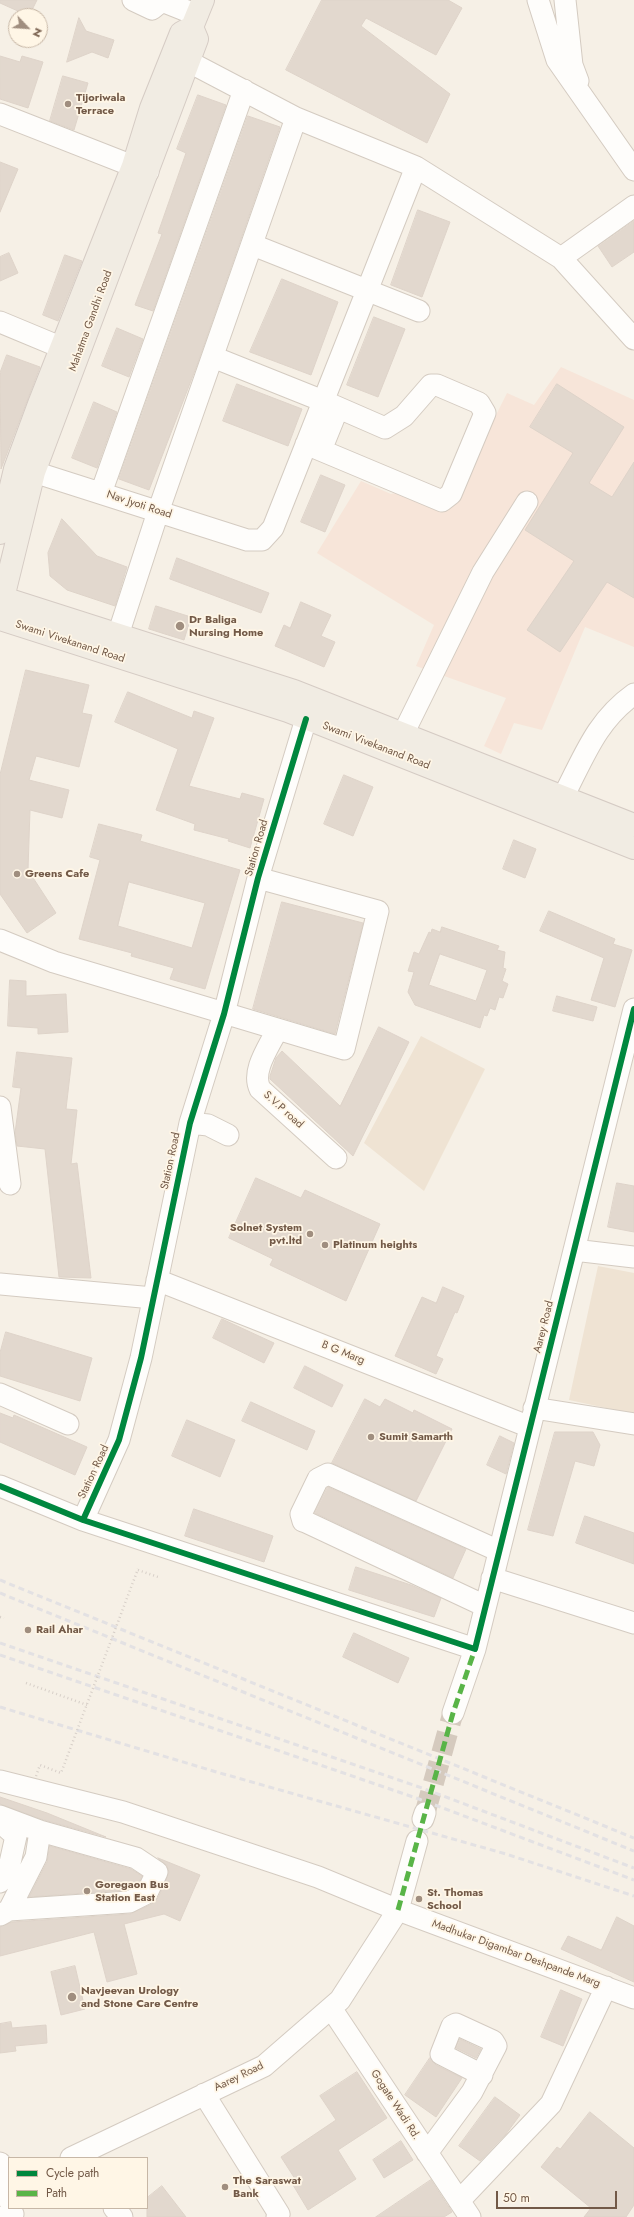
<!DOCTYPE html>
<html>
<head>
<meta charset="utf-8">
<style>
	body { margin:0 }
	#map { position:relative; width:634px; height:2217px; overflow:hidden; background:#f6f0e6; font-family:Jost,sans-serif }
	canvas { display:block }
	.legend { position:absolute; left:8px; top:2157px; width:140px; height:52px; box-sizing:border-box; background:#fff6e6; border:1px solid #c7b7a6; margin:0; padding:5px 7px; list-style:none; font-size:12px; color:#725947 }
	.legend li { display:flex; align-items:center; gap:8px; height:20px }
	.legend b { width:20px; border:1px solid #c7b7a6 }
	.north { position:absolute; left:8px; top:8px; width:40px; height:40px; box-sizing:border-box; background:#fff6e6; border:1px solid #c7b7a6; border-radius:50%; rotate:115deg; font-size:11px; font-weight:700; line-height:16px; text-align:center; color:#725947 }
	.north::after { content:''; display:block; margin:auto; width:14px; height:18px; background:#a08e7f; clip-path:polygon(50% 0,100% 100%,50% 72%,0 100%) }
	.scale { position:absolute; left:496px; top:2191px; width:121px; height:18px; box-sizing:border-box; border:2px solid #725947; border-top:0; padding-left:5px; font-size:12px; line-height:14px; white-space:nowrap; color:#725947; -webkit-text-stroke:3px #fff6e6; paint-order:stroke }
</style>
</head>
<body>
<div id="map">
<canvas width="634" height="2217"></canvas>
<ul class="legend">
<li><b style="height:5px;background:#00873e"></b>Cycle path</li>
<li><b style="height:5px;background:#59b447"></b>Path</li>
</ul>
<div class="north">N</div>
<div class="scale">50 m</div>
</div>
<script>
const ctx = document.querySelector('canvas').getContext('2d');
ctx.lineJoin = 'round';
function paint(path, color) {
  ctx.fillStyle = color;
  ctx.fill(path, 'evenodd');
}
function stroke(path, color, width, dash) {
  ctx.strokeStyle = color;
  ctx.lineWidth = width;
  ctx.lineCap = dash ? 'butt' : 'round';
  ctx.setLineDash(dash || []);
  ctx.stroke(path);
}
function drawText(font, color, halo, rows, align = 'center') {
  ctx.font = font + ' Jost,sans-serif';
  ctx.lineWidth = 3.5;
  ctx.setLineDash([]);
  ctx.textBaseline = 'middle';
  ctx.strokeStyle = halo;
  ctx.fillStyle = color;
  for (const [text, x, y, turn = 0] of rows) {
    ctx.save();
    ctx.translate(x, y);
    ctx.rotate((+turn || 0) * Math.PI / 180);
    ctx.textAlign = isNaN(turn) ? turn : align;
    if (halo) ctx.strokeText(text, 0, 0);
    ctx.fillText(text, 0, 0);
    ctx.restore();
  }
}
const residential = new Path2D(`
	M 421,1036 L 485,1069 L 424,1191 L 364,1143 Z
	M 598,1266 L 634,1273 L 634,1414 L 569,1400 Z`);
const commercial = new Path2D(`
	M 561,367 L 634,400 L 634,647 L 585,627 L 542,730 L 514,723 L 501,754 L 484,746 L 506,698 L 416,666 L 434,625 L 317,553 L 361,481 L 391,494 L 400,492 L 448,511 L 507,393 L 534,405 Z`);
const building = new Path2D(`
	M 0,0 L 37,0 L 29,16 L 0,3 Z
	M 322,0 L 448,0 L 462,8 L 436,55 L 366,18 L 361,26 L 450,94 L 427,143 L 286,70 Z
	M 79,18 L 86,31 L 114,40 L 108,58 L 92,52 L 67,62 Z
	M 0,56 L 20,62 L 22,56 L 43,62 L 28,108 L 0,99 Z
	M 63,76 L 88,83 L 74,130 L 50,121 Z
	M 198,95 L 226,105 L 153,311 L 135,305 L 162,234 L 158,233 L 186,153 L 177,149 Z
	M 248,116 L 280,127 L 197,365 L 149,490 L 119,479 Z
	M 0,162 L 18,169 L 0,212 Z
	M 418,210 L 450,222 L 422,297 L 391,285 Z
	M 634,221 L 634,252 L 612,267 L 598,246 Z
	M 9,253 L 18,273 L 0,281 L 0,257 Z
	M 65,255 L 82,261 L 58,321 L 43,315 Z
	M 282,279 L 338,302 L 311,375 L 250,352 Z
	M 374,317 L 405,329 L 378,397 L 347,385 Z
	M 117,328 L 143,339 L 129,377 L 102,366 Z
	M 7,355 L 40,367 L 1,469 L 0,373 Z
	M 237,384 L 302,409 L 288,446 L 223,421 Z
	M 557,384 L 624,427 L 589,483 L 612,497 L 634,462 L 634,598 L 607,582 L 560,652 L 527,630 L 574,561 L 525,530 L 573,453 L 530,427 Z
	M 94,402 L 117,412 L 97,468 L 72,458 Z
	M 321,475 L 345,485 L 325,532 L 301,522 Z
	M 62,519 L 97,556 L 127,567 L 115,606 L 67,590 L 50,576 L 48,553 Z
	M 177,558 L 269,593 L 261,613 L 170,579 Z
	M 301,602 L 331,615 L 321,636 L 335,642 L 324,667 L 275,646 L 284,625 L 290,628 Z
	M 156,606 L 191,617 L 184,640 L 149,629 Z
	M 26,670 L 89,685 L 82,713 L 92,715 L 79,767 L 36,756 L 29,780 L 69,790 L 62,818 L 30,810 L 28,870 L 56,913 L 27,933 L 0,894 L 0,775 Z
	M 128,692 L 192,718 L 194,711 L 214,718 L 189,786 L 240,799 L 242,793 L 264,799 L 250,848 L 228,841 L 229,839 L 194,830 L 195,824 L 156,810 L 178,749 L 115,722 Z
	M 344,775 L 373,787 L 353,836 L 324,824 Z
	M 99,824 L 142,835 L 140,841 L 240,870 L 205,989 L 170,979 L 174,968 L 131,956 L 132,953 L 79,939 L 100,860 L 90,857 ZM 129,882 L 205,903 L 192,948 L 118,926 Z
	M 514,840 L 536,849 L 525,878 L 503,869 Z
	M 282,902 L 363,923 L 335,1034 L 253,1009 Z
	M 549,911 L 615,939 L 613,944 L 632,950 L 615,1007 L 591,1000 L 604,958 L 540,931 Z
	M 442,927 L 499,946 L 497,950 L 505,952 L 503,968 L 506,969 L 502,981 L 508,984 L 503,998 L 499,997 L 495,1010 L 490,1008 L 487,1016 L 484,1015 L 480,1028 L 415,1005 L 408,992 L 414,972 L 408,971 L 414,952 L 419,954 L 429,932 L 431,933 L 432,929 L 440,932 ZM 440,954 L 487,970 L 476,1001 L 429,985 Z
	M 10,980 L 26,981 L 26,996 L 66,994 L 68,1032 L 38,1034 L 38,1028 L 8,1026 Z
	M 557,996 L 597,1007 L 593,1021 L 553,1011 Z
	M 379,1027 L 409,1042 L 353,1156 L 270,1079 L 270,1076 L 276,1058 L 282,1051 L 340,1106 Z
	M 17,1052 L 72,1058 L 66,1109 L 77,1110 L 71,1164 L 77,1163 L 91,1278 L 59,1277 L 45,1149 L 17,1146 L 15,1133 L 21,1088 L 13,1087 Z
	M 256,1178 L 301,1198 L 305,1190 L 380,1224 L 346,1301 L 270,1265 L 273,1259 L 229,1238 Z
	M 617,1183 L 634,1186 L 634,1232 L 608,1227 Z
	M 443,1287 L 464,1296 L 457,1313 L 455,1312 L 436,1356 L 443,1359 L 436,1374 L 395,1356 L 422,1297 L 436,1303 Z
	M 222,1319 L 274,1343 L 264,1363 L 213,1338 Z
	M 6,1332 L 92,1358 L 80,1401 L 0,1376 L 0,1353 Z
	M 305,1366 L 343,1385 L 332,1407 L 294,1388 Z
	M 365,1399 L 380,1407 L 385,1399 L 413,1413 L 414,1410 L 452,1429 L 416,1501 L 332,1463 Z
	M 251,1402 L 315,1431 L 307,1450 L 242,1421 Z
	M 0,1413 L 13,1418 L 14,1415 L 87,1447 L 75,1475 L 0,1442 Z
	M 187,1420 L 235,1440 L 220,1477 L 172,1456 Z
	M 555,1432 L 593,1432 L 600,1445 L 594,1466 L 575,1461 L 553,1536 L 528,1530 Z
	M 500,1436 L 514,1443 L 506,1474 L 487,1465 Z
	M 328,1487 L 466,1549 L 453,1578 L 315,1513 Z
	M 194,1509 L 273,1536 L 264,1562 L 185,1536 Z
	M 585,1516 L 634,1533 L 634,1564 L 576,1543 Z
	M 356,1567 L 411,1585 L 441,1598 L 434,1617 L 349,1590 Z
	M 354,1633 L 409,1658 L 398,1683 L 343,1657 Z
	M 0,1797 L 47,1813 L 106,1837 L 44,1820 L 0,1804 Z
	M 50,1846 L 131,1869 L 142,1876 L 138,1884 L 126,1890 L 29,1897 L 47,1862 Z
	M 158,1858 L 200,1875 L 180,1921 L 164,1914 L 124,1924 L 137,1974 L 107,1982 L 94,1932 L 0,1956 L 0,1927 L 12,1922 L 130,1914 L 152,1904 L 158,1898 L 169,1872 L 167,1866 Z
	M 617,1917 L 634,1926 L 634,1982 L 561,1949 L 568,1936 L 601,1950 Z
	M 75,1966 L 85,2009 L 61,2015 L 51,1972 Z
	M 561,1990 L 582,1999 L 563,2046 L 541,2037 Z
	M 11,2022 L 12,2028 L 46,2025 L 47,2043 L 15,2046 L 16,2051 L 0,2053 L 0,2024 Z
	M 460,2039 L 481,2049 L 476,2058 L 456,2048 Z
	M 430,2058 L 436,2065 L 462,2078 L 436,2117 L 405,2095 Z
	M 357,2072 L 387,2118 L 338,2150 L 356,2179 L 308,2210 L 293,2185 L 297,2182 L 281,2157 L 336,2120 L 320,2096 Z
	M 495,2097 L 520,2115 L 506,2134 L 480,2161 L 459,2146 Z
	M 590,2112 L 634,2148 L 634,2205 L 626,2217 L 584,2217 L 591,2208 L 541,2167 L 557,2147 L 560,2149 Z
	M 401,2141 L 413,2160 L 384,2178 L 373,2160 Z
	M 431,2180 L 452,2212 L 444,2217 L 376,2217 Z
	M 162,2186 L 186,2217 L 147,2217 L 147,2198 Z`);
const minorTunnel = new Path2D(`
	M 425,1813 L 453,1713`);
const path = new Path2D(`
	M 138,1570 L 158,1577
	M 0,1617 L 4,1618
	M 26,1683 L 87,1705`);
const minor = new Path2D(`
	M 133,0 L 152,9 L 162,1 L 197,15
	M 538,0 L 557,60 L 634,170
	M 565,0 L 572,65 L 578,81
	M 174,54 L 296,118 L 416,167 L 561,258 L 634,339
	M 0,114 L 148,172
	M 253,245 L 419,311
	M 561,258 L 634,206
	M 0,322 L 77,354
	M 213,357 L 323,401 L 385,428 L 404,416 L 431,385 L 437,385 L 479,403 L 485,413 L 451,494 L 442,501 L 306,444
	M 321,450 L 338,408
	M 16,469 L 34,472 L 247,540 L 262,540 L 273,528 L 416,167
	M 101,493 L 244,90
	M 118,635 L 158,512 L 296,118
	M 403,734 L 483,572 L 527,502
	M 563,797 C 584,757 596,721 634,694
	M 0,940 L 54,962 L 344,1049 L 378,911 L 258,878
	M 277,1030 C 269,1047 251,1071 260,1089 L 336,1158
	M 0,1107 L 10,1184
	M 190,1123 L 208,1125 L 228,1135
	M 574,1250 L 634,1257
	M 157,1280 L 530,1427
	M 0,1284 L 153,1298
	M 0,1394 L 68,1424
	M 534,1408 L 634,1424
	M 0,1486 L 83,1520 L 475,1649
	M 83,1520 L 119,1440 L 141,1358 L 190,1123 L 224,1014 L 258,878 L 306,719
	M 492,1578 L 634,1623
	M 485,1606 L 306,1522 L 303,1521 L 301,1514 L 318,1479 L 328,1474 L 499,1551
	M 453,1713 L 475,1649 L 634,1009
	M 0,1781 L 123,1812 L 318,1877 L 398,1910 L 634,1998
	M 0,1816 L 40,1831 L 36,1857 L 9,1910 L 0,1915
	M 423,1819 L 425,1813
	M 0,1822 L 16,1836 L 8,1872 L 0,1882
	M 9,1910 L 129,1902 L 147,1893 L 157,1872 L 136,1858 L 40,1831
	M 331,2008 L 470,2217
	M 204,2094 L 279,2214 L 277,2217
	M 427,2153 L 472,2092 L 496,2046 L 493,2041 L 456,2024 L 452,2026 L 441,2054 L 482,2075
	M 71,2158 L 264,2066 L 340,2000 L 398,1910 L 417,1841
	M 0,2163 L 9,2200
	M 459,2201 L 551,2104 L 606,1987
	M 114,2208 L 122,2217
	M 2,2217 L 13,2214`);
const major = new Path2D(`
	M 0,533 L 15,469 L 39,404 L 133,166 L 151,108 L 181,33 L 192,27 L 203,0
	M 0,597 L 294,691 L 634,825
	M 3,612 L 3,598 L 34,472 L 197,39 L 192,27
	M 0,619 L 288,711 L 634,848`);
const rail = new Path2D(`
	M 0,1580 L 634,1838
	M 0,1593 L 634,1851
	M 0,1643 L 422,1788 L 634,1868
	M 0,1655 L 419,1799 L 634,1880
	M 0,1707 L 213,1771 L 506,1854 L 634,1896`);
const pathBridge = new Path2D(`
	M 36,1776 L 40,1765 L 61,1773 L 138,1569`);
const quiet = new Path2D(`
	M 398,1910 L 453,1713 L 475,1649`);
const cycleway = new Path2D(`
	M 0,1486 L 83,1520 L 475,1649 L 634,1009
	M 83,1520 L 119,1440 L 141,1358 L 190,1123 L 224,1014 L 258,878 L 306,719`);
const markers = [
	[68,104,4,"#a08e7f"],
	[180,626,5,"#a08e7f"],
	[17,874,4,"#a08e7f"],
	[310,1234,4,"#a08e7f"],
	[325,1245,4,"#a08e7f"],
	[371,1437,4,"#a08e7f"],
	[28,1630,4,"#a08e7f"],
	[87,1891,4,"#a08e7f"],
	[419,1899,4,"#a08e7f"],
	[72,1997,5,"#a08e7f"],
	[225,2187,4,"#a08e7f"]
];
const poiNames = [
	["Tijoriwala",76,98],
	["Terrace",76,111],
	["Dr Baliga",189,620],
	["Nursing Home",189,633],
	["Greens Cafe",25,874],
	["Solnet System",302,1228,"right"],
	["pvt.ltd",302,1241,"right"],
	["Platinum heights",333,1245],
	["Sumit Samarth",379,1437],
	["Rail Ahar",36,1630],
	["Goregaon Bus",95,1885],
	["Station East",95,1898],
	["St. Thomas",427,1893],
	["School",427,1906],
	["Navjeevan Urology",81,1991],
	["and Stone Care Centre",81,2004],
	["The Saraswat",233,2181],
	["Bank",233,2194]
];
const streetNames = [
	["Mahatma Gandhi Road",91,321,-70],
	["Nav Jyoti Road",139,505,18],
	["Swami Vivekanand Road",70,642,18],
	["Swami Vivekanand Road",376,746,21],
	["Station Road",257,848,-74],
	["S.V.P road",283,1110,42],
	["Station Road",171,1161,-78],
	["Aarey Road",544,1327,-76],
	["B G Marg",343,1353,22],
	["Station Road",94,1472,-65],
	["Madhukar Digambar Deshpande Marg",516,1954,20],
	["Aarey Road",239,2077,-26],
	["Gogate Wadi Rd.",395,2105,57]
];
paint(residential, '#efe3d3');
paint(commercial, '#f7e5d9');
paint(building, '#e2d8ce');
stroke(building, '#ded3c9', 1);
stroke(minorTunnel, '#d5cabe', 21, [21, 10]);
stroke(minor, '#d4cbc1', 23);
stroke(major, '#d5cbc4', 24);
stroke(path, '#d7cfc8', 2.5, [1, 3]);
stroke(minor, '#fefdfb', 21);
stroke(major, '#f1ece3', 22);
stroke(rail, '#e3e1e3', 3, [6, 4]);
stroke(pathBridge, '#d7cfc8', 2.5, [1, 3]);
stroke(quiet, '#59b447', 5, [10, 5]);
stroke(cycleway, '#00873e', 6);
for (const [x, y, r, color] of markers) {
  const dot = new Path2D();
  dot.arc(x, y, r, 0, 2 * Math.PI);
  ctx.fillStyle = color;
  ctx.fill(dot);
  stroke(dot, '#fff6e6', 1.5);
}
drawText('bold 11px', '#725947', '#fff6e6', poiNames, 'left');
drawText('11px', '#725947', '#fff6e6', streetNames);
</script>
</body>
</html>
